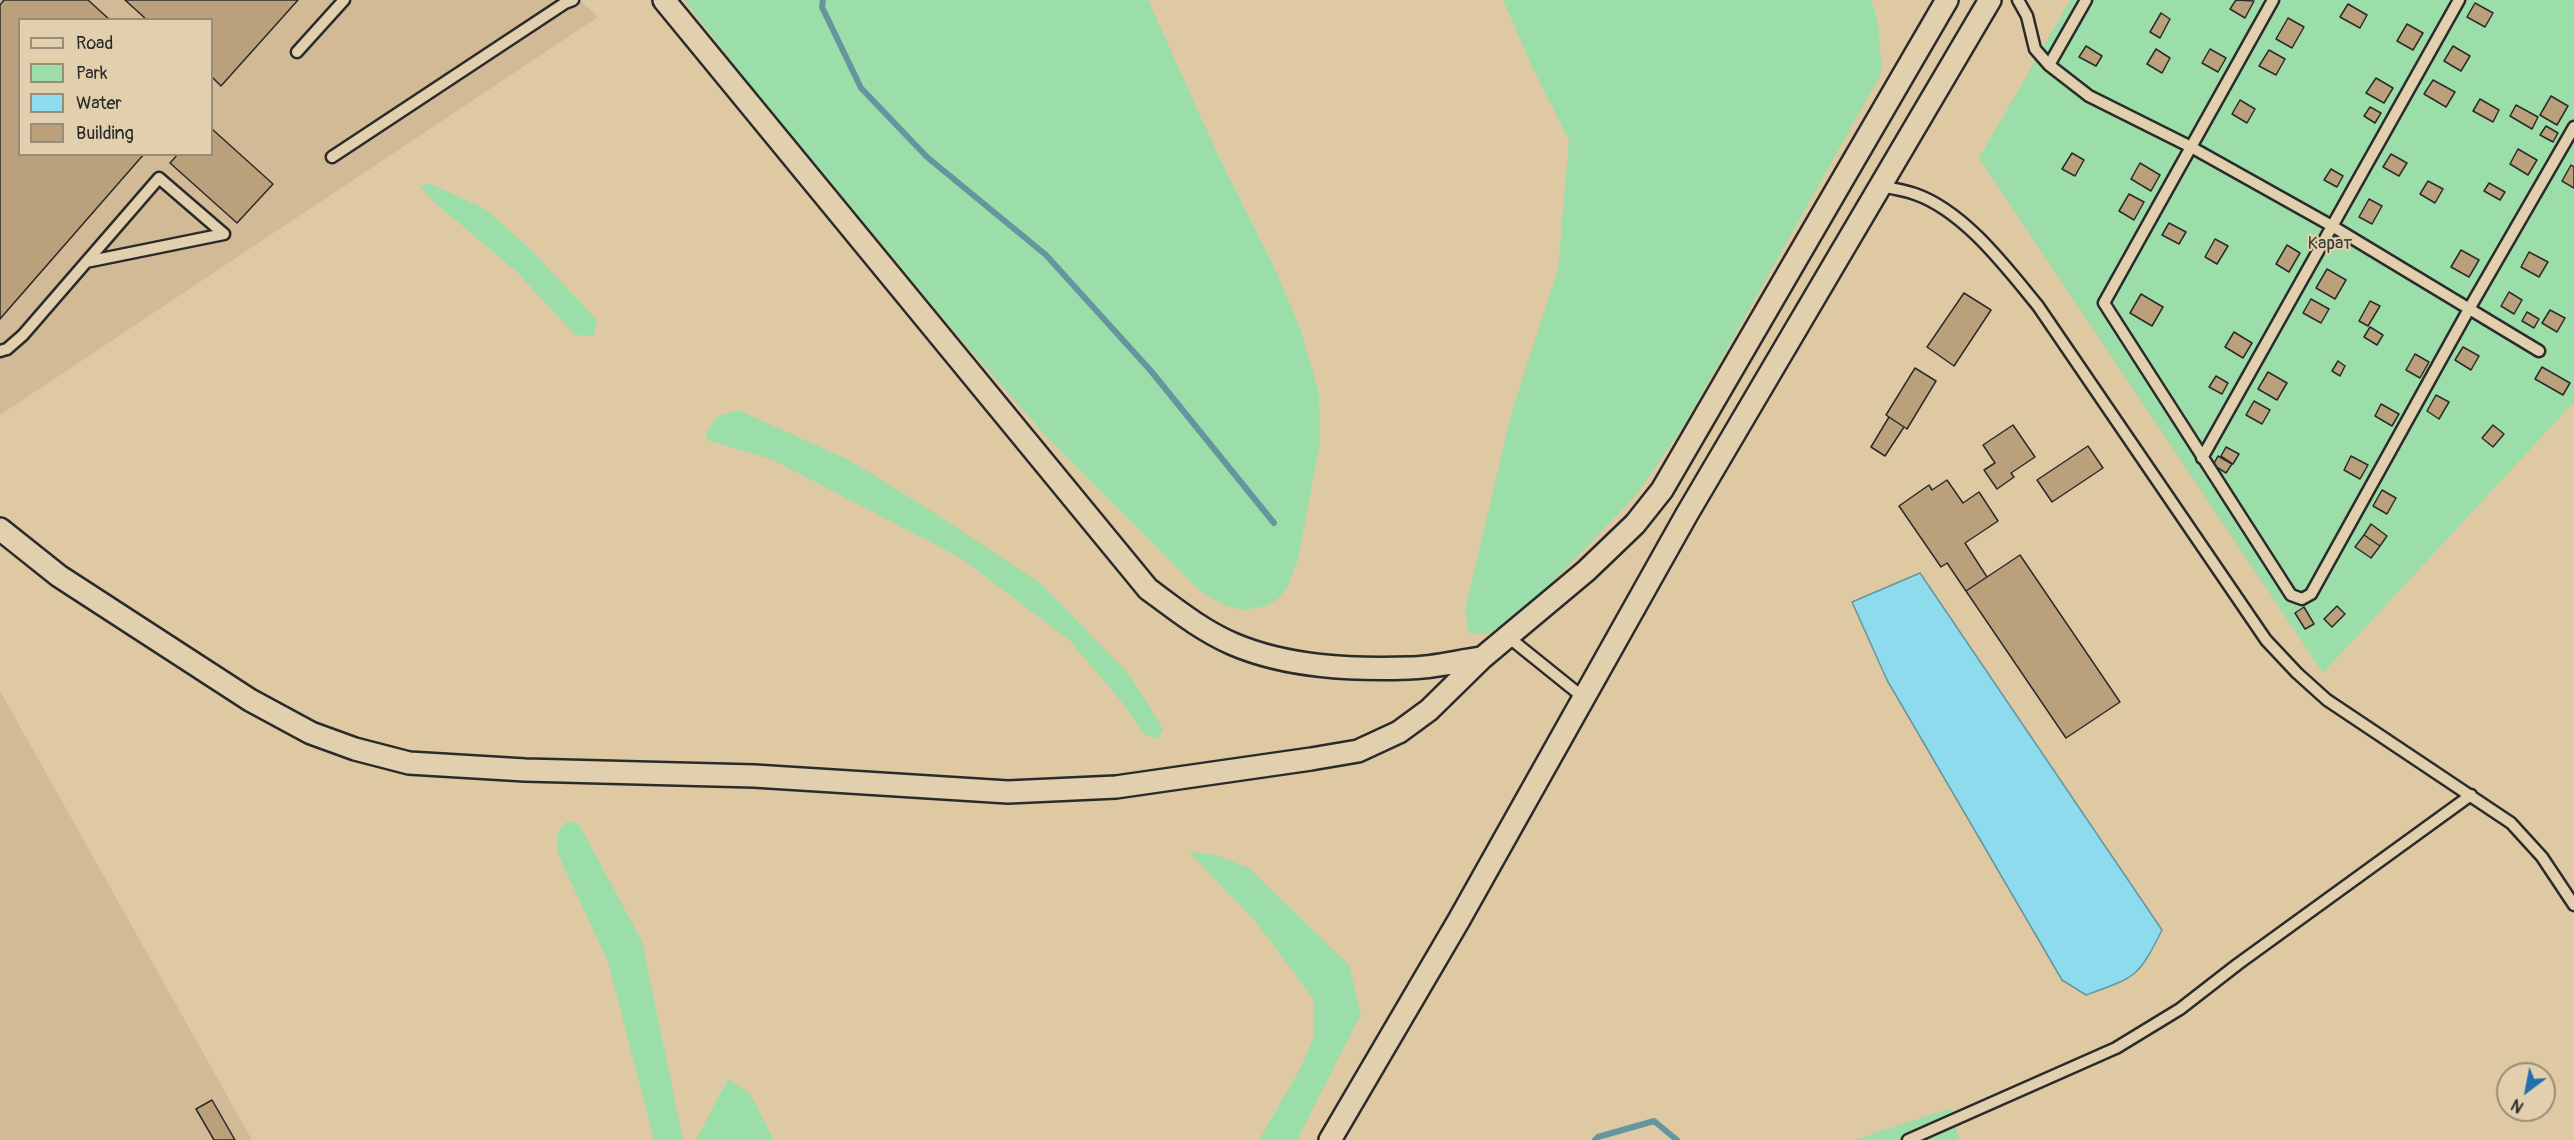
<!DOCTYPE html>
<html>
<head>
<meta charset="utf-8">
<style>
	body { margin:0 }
	#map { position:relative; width:2574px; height:1140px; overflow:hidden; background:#dfc9a3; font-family:Pangolin,sans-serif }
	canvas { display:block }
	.legend { position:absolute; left:18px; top:18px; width:195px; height:138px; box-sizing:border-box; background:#e1cfad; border:2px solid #988d79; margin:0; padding:8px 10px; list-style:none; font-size:18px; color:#2b2b2b }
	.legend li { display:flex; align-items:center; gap:12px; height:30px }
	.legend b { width:30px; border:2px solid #988d79 }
	.north { position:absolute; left:2496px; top:1062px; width:60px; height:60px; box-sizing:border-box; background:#e1cfad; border:2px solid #988d79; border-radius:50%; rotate:212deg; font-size:16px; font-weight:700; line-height:24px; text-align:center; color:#2b2b2b }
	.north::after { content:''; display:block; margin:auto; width:21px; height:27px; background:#1f6fb2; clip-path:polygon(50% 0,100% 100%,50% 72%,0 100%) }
</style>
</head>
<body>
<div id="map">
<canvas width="2574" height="1140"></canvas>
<ul class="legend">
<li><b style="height:8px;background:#e1cfad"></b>Road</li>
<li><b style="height:16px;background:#9bdea9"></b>Park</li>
<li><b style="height:16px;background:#8edbed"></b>Water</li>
<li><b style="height:16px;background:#baa07b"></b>Building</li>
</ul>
<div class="north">N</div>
</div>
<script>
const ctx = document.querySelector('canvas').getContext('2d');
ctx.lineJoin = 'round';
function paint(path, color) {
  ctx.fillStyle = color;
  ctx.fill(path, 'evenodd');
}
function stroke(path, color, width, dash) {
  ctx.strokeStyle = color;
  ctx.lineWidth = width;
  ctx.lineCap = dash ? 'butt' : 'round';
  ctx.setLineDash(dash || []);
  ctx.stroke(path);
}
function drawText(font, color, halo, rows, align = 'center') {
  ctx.font = font + ' Pangolin,sans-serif';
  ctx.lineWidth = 4.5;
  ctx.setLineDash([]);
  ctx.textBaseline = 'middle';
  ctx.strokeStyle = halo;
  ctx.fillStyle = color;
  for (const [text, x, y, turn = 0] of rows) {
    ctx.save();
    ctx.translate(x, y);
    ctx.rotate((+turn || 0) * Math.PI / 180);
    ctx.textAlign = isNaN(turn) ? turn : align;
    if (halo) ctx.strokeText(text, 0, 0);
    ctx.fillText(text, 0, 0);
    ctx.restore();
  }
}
const built = new Path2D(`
	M 0,0 L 580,0 L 598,17 L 0,415 ZM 20,20 L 212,20 L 212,154 L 20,154 Z
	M 0,691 L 252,1140 L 0,1140 Z`);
const green = new Path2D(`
	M 684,0 L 1148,0 L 1218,155 L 1276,271 L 1301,331 L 1319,393 L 1320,442 L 1298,560 L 1287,587 L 1277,600 L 1266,606 L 1243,610 L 1226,606 L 1200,591 L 1046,436 L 947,323 L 758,95 Z
	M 1503,0 L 1871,0 L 1878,21 L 1882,72 L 1685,424 L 1637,494 L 1522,614 L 1487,634 L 1469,633 L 1465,610 L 1512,411 L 1558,269 L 1569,140 L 1532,67 Z
	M 2070,0 L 2574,0 L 2574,402 L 2323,673 L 1979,158 Z
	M 429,183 L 487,210 L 532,251 L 597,320 L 594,336 L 575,335 L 516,271 L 434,202 L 421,187 Z
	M 738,410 L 849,460 L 922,505 L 1041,584 L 1129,674 L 1163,729 L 1157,739 L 1144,734 L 1121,701 L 1069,640 L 961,558 L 773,460 L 707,440 L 706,432 L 718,416 Z
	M 566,822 L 578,823 L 642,941 L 683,1140 L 654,1140 L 608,962 L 557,852 L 558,832 Z
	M 1189,852 L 1216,855 L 1249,868 L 1349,965 L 1361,1014 L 1297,1140 L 1259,1140 L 1300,1069 L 1313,1039 L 1314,1000 L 1256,922 Z
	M 728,1079 L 750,1094 L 774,1140 L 696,1140 Z
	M 1951,1108 L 1959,1140 L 1854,1140 Z`);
const water = new Path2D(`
	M 1920,573 L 2162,930 C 2138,978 2136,977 2086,995 L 2062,980 L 1887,680 L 1852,602 Z`);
const stream = new Path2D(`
	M 823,0 L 822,7 L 861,88 L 927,157 L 1046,255 L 1151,371 L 1274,523
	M 1595,1140 L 1598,1137 L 1654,1121 L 1677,1140`);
const building = new Path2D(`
	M 4,0 L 88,0 L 110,20 L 20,20 L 20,154 L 144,154 L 0,319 L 0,5 Z
	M 125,0 L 298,0 L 221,86 L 212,77 L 212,20 L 147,20 Z
	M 2236,0 L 2254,1 L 2245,18 L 2230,9 Z
	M 2475,3 L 2493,13 L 2485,27 L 2467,17 Z
	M 2348,4 L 2367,15 L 2360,28 L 2340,17 Z
	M 2161,13 L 2170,19 L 2160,38 L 2150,32 Z
	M 2288,18 L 2304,27 L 2292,48 L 2276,39 Z
	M 2407,24 L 2423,33 L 2413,50 L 2397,41 Z
	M 2086,46 L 2102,56 L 2096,66 L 2079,57 Z
	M 2453,46 L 2470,56 L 2461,71 L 2444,61 Z
	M 2156,49 L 2170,58 L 2162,73 L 2147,64 Z
	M 2210,49 L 2226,58 L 2218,72 L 2202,63 Z
	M 2269,50 L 2285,59 L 2276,75 L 2259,66 Z
	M 2376,78 L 2393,88 L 2384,103 L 2366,93 Z
	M 2433,80 L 2455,92 L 2446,107 L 2424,94 Z
	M 2551,96 L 2568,106 L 2557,125 L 2540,115 Z
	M 2480,99 L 2499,110 L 2493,122 L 2473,111 Z
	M 2240,100 L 2255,109 L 2247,123 L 2232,114 Z
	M 2516,105 L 2538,117 L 2532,129 L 2510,116 Z
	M 2370,107 L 2381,113 L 2375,123 L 2364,116 Z
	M 2546,126 L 2558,133 L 2553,142 L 2540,135 Z
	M 212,129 L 273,184 L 237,223 L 170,163 L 178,154 L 212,154 Z
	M 2518,149 L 2537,160 L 2528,175 L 2510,164 Z
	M 2072,153 L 2084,160 L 2075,176 L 2062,169 Z
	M 2391,154 L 2407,163 L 2399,176 L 2383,167 Z
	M 2140,163 L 2160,175 L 2151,191 L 2131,179 Z
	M 2571,165 L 2574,167 L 2574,188 L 2562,181 Z
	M 2331,169 L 2343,176 L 2337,187 L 2324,180 Z
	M 2428,181 L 2443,189 L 2435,203 L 2420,194 Z
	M 2489,183 L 2505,192 L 2500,200 L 2484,191 Z
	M 2129,194 L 2144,202 L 2134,220 L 2119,211 Z
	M 2369,199 L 2382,206 L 2372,224 L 2359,217 Z
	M 2169,223 L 2186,232 L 2179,244 L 2162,235 Z
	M 2215,239 L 2228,246 L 2217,264 L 2205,257 Z
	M 2287,245 L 2300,253 L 2289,272 L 2276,264 Z
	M 2461,250 L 2479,260 L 2469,277 L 2451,267 Z
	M 2529,252 L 2548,262 L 2539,277 L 2521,267 Z
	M 2327,269 L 2346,280 L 2335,299 L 2316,288 Z
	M 2509,292 L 2522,300 L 2514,314 L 2501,306 Z
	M 1964,293 L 1991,310 L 1954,366 L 1927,347 Z
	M 2141,294 L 2163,307 L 2152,326 L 2130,313 Z
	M 2311,299 L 2329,309 L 2321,323 L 2303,313 Z
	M 2370,301 L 2380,306 L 2368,326 L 2359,321 Z
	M 2550,310 L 2565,318 L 2557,332 L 2542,323 Z
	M 2527,312 L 2539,319 L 2534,328 L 2522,321 Z
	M 2370,327 L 2383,335 L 2377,345 L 2364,337 Z
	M 2234,332 L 2252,343 L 2243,358 L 2225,347 Z
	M 2463,347 L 2479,356 L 2471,370 L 2455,360 Z
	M 2415,354 L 2429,362 L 2420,378 L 2406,370 Z
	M 2338,361 L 2345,366 L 2340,376 L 2332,371 Z
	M 2542,367 L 2570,383 L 2563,395 L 2535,379 Z
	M 1915,368 L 1936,381 L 1907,429 L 1886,415 Z
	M 2268,372 L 2287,383 L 2277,400 L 2258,389 Z
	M 2216,376 L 2228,383 L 2222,394 L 2209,387 Z
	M 2436,395 L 2449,402 L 2439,419 L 2427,411 Z
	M 2254,401 L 2270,410 L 2262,424 L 2246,415 Z
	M 2381,404 L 2399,414 L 2392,426 L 2375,416 Z
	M 1889,417 L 1904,427 L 1885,456 L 1871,447 Z
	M 2013,425 L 2035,457 L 2011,473 L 2014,477 L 1997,489 L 1984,470 L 1995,463 L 1983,445 Z
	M 2493,425 L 2504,434 L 2493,447 L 2482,438 Z
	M 2088,446 L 2103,468 L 2052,502 L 2037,480 Z
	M 2226,447 L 2239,454 L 2233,464 L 2221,456 Z
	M 2218,456 L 2232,464 L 2226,473 L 2213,465 Z
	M 2351,456 L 2368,465 L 2360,479 L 2344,470 Z
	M 1947,480 L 1963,503 L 1979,492 L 1998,521 L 1965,543 L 1987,577 L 1966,591 L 1947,563 L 1941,567 L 1899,506 L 1929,485 L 1932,490 Z
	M 2382,490 L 2396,498 L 2387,514 L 2373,506 Z
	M 2371,524 L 2387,536 L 2380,546 L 2364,535 Z
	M 2364,535 L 2380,546 L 2371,558 L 2355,547 Z
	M 2020,555 L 2120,702 L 2066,738 L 1966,591 Z
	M 2337,606 L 2345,614 L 2332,627 L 2324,619 Z
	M 2304,607 L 2314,624 L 2305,629 L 2295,613 Z
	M 212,1100 L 235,1140 L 214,1140 L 196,1109 Z`);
const lane = new Path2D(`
	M 2018,0 L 2027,16 L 2035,49 L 2049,65 L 2089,96 L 2191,147 L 2332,226 L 2539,351
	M 2273,0 L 2104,303 L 2291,595 L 2302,599 L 2311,594 L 2469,309 L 2574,127
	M 297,52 L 344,0
	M 2049,65 L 2086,0
	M 332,157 L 565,3 L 573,0
	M 1879,186 C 1891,188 1904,190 1915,194 C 1964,211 2006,267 2038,306 L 2266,640 L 2297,673 L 2327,700 L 2511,823 L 2542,857 L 2574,905
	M 86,262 L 224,234
	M 0,351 L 7,349 L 23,335 L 159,178 L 224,234
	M 2202,458 L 2459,0
	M 1507,636 L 1584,698
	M 1908,1140 L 2116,1048 L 2180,1009 L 2238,964 L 2471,795`);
const street = new Path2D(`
	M 664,0 L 1148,589 C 1175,609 1201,630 1233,644 C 1287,667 1351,670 1409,668 C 1433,668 1458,661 1482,658
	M 0,529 L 59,576 L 250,700 L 311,733 L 355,749 L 409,763 L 525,770 L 754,776 L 1008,792 L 1116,787 L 1311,759 L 1358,751 L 1399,732 L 1429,710 L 1482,658 L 1586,571 L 1635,524 L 1662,490 L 1947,0
	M 1330,1140 L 1459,920 L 1687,514 L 1990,0`);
const parkNames = [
	["Карат",2330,244]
];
paint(built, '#d1ba95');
paint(green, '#9bdea9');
paint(water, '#8edbed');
stroke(water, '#66959f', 1.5);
stroke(stream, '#66959f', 6);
paint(building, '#baa07b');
stroke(building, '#2b2b2b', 1.5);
stroke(lane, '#2b2b2b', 15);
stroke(street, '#2b2b2b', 26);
stroke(lane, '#e1cfad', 10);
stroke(street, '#e1cfad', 21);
drawText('18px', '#363d38', '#e1cfad', parkNames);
</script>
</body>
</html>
